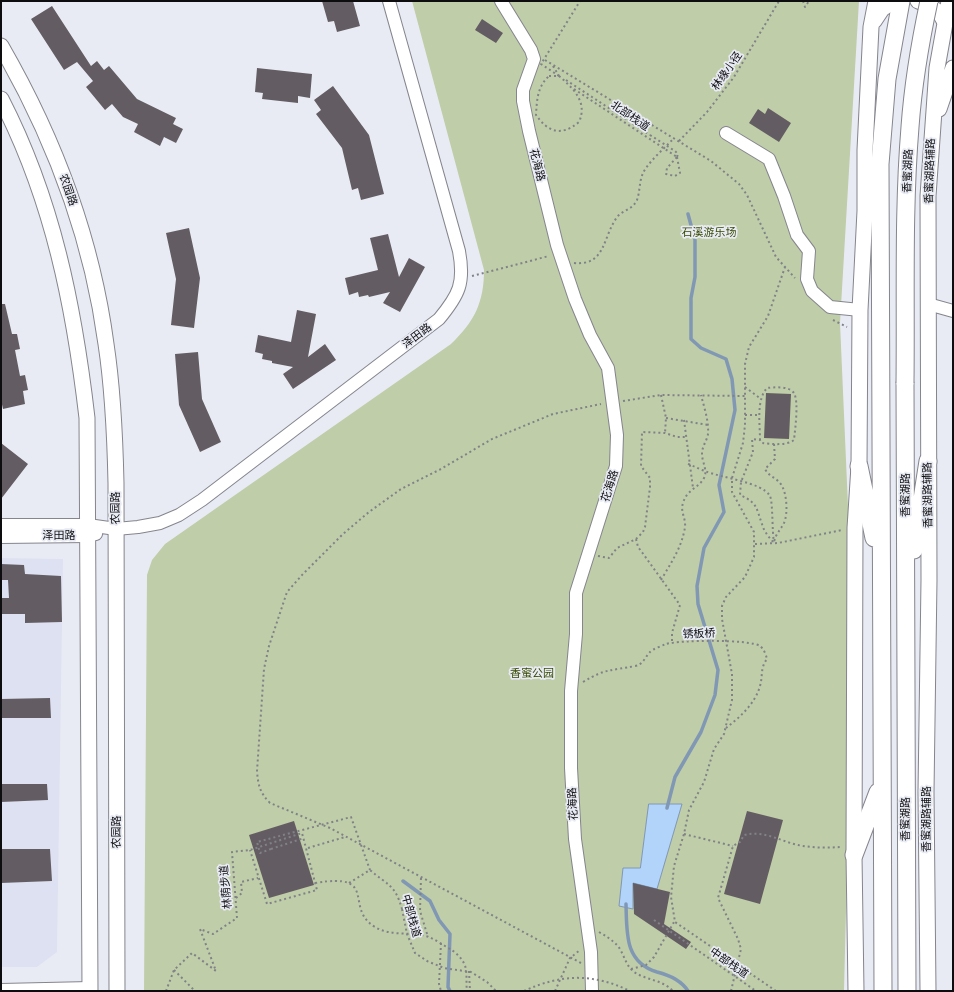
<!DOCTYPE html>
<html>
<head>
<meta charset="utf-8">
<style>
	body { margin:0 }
	#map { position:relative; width:954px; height:992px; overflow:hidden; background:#e9ebf4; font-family:"Alegreya Sans",sans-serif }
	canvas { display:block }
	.frame { position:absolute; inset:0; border:2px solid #0d0d10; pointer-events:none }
</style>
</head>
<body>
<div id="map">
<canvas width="954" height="992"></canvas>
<div class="frame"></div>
</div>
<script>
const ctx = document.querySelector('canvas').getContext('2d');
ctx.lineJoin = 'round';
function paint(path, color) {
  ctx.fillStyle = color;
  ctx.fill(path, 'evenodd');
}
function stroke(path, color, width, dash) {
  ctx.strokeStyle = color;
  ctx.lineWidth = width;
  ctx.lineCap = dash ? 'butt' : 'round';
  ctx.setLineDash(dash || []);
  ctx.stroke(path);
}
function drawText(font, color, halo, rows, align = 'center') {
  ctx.font = font + ' "Alegreya Sans","Noto Sans SC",sans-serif';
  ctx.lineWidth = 3.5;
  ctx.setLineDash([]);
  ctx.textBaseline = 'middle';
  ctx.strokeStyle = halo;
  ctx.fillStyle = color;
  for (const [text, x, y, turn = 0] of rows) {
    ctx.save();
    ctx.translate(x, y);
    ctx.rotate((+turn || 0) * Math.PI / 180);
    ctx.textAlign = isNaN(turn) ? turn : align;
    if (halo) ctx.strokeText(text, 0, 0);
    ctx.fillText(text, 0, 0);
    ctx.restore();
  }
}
const built = new Path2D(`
	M 1,558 L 63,559 L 57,952 L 37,967 L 1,967 Z`);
const green = new Path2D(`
	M 412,1 L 859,1 L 840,323 L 849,529 L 848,831 L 844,991 L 144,991 L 147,575 L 152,560 L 165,544 L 451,344 C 474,322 484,303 484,270 Z`);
const water = new Path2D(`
	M 649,804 L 682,804 L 657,889 L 633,883 L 633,909 L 619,906 L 623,868 L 640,868 Z`);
const stream = new Path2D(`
	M 667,808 L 675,777 L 701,732 L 715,695 L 718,670 L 698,604 L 697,586 L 704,548 L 724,512 L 719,485 L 735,410 L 732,379 L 726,359 L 701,348 L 691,339 L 691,298 L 695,277 L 695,240 L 688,214
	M 403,881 L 430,901 L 439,920 L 450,934 L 448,987 L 450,991
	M 626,904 C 627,932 624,962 657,972 C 669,975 681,980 688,991`);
const building = new Path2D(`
	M 322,1 L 353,1 L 360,26 L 337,32 L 334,21 L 328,22 Z
	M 52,6 L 91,66 L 97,61 L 104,70 L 109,66 L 137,99 L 176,118 L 173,124 L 183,129 L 176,143 L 164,137 L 160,146 L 134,132 L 138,124 L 123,117 L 112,104 L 105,110 L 86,87 L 93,81 L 77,62 L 64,70 L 31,19 Z
	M 482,19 L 503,33 L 496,43 L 475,30 Z
	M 257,68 L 312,74 L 310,98 L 298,96 L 298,103 L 262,99 L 263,93 L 255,92 Z
	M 333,86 L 369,135 L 384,194 L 361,200 L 358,188 L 352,190 L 342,148 L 316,114 L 321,110 L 314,100 Z
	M 768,108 L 791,123 L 779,142 L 749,123 L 758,109 L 765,114 Z
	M 189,228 L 200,278 L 194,328 L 171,325 L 176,279 L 166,233 Z
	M 388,234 L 399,277 L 409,258 L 425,267 L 400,312 L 383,303 L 390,292 L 369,297 L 368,295 L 359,297 L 358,292 L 349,295 L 345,278 L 378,270 L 370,238 Z
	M 1,304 L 5,304 L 12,334 L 17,334 L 20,349 L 15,350 L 20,376 L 25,375 L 28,390 L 23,391 L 25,404 L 3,409 L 1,400 Z
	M 297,310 L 316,314 L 308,357 L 325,344 L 336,360 L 293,389 L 283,374 L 293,367 L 272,363 L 272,361 L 262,359 L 263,354 L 255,352 L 258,335 L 291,342 Z
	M 198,352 L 202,399 L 221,442 L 200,452 L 179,405 L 175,354 Z
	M 766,393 L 791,394 L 789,439 L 764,438 Z
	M 1,443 L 28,464 L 1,499 Z
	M 1,564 L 24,565 L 25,574 L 61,576 L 62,622 L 25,623 L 25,614 L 1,614 L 1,598 L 9,598 L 8,580 L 1,580 Z
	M 50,698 L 51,718 L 1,718 L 1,699 Z
	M 1,784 L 47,784 L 48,800 L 1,802 Z
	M 747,811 L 783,820 L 760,904 L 724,894 Z
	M 294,821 L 314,885 L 269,898 L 249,835 Z
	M 1,849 L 50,849 L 52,881 L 1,883 Z
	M 633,883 L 670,892 L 664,924 L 691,942 L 686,949 L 634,914 Z`);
const path = new Path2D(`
	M 803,1 L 805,7 L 809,1
	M 545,60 L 711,161 L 739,184 L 747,195 L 776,257 L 795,278
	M 553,66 L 559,76
	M 549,76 L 559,76 C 573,88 588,102 579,122 C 561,137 548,132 536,115 C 537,100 537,87 549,76 Z
	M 566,80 L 650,135
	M 679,141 L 707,112 L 734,77 L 779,1
	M 677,157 L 680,173 L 675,176 L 666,174 L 667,168 Z
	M 574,263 C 607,266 602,236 618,216 C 624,210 633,209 637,200 C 640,192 639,182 643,173 C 650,160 664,149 674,138
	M 472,276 L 549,256
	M 833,320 L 847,327
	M 745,387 L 761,399
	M 661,395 L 666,418 L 665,433
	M 623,401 L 661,395 L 745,396
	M 745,415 L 760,415
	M 666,418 L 708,425
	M 684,420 L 693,488
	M 760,440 C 760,424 756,400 767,388 C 775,387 789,386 794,393 C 799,402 795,430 794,440 C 786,446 771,444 762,443 L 760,440 L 752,439 L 753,452 L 741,482 L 740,495 C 758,503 756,508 762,524 C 764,532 769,537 774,543
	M 774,444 L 775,459 L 765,469 C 769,477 778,478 782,486 C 787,495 788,514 784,523 C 780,531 776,533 774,542
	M 688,464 C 694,466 699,469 705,471 C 721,478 762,482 770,496 C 773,502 772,533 774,542
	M 636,539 L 638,547 L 644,555 L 680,605 L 672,633 L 672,643
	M 755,544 L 778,543 L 842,530
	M 598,556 L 609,558 L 617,548 L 636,539 L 643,532 L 645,527 L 650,487 L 650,478 L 641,466 L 642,432 L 665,433 L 677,437 L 685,437
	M 661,580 C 671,563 682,547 685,527 C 686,518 680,512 683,503 C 687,489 699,488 704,478 C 708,471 702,462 702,454 C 702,446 707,441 708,434 C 709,421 704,407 701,395
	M 583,682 C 606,668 611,671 635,666 C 643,665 645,657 650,652 C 653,649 661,646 666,644 C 680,640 749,639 760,646 C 764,649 766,655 767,659 C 760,668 763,676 760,686 C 755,704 740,717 726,728
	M 684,834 L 733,846
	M 308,848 L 345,837
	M 271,849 L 304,838
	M 421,878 L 420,911 L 428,937
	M 315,883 C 380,872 343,908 375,927 C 391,937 412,931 429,937 C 436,940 443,945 450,949 C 457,953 465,961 466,970 C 467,977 466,984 467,991
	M 349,883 L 370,870 C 387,885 395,884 402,909
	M 236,898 L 242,893 L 241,882 L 258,878
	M 599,932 C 606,936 612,940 617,945 C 624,953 625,965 634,972 C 648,981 661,979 673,991
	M 441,943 L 439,984 L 441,991
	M 581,963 L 330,828 L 270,803 C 260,793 258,785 257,771 L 264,669 L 269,646 L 287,592 L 303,574 L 343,534 L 369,512 L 401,489 L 441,469 L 492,439 L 553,414 L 601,404
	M 631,969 L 646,965 L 654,957 L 674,922
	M 174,970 L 195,991
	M 469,971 L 470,991
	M 166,991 L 174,970 L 192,953 L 216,971 L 200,929 L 213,934 L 237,918 L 232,852 L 250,850 L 302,833 L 317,890 L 267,904 L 250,850
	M 555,991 L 570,958 L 580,950
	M 731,991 L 741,949 L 738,939 L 718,898 L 733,846 L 740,842 L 744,835 C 764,830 780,841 798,845 C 812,848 827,848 841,847
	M 776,991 L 675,922 L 671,897 L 674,866 L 684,834 L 689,810 L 704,782 L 714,749 L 724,734 L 732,700 L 732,674 L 722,619 L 722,606 L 726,597 L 745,577 L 754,557 L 754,532 L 732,492 L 732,478 L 743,443 L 745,425 L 745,364 L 749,347 L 768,316 L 785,267`);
const minor = new Path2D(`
	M 501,1 L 531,50 L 534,59 L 523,90 L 523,101 L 529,131 L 557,245 L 575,299 L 590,335 L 608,368 L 617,435 L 616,466 L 576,593 L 576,634 L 571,691 L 571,768 L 575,839 L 591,952 L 592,991
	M 726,133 L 769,159 L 784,196 L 797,235 L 809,251 L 807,279 L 812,291 L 830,307 L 860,310
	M 928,304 L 953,311
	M 1,525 L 88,525 L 116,529 L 138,527 L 160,523 L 179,515 L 202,500 L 439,319 C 459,295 465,283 459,251 L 389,1
	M 1,537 L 88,536 L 96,534
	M 1,990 L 90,988`);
const major = new Path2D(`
	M 918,1 C 930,5 942,11 945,24
	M 874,21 L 882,9 L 894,1
	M 1,46 C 54,138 92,239 106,344 C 113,390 115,437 116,483 L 117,991
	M 1,99 C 53,200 74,306 87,418 L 90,991
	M 939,109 L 953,68
	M 856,991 L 854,855 L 855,528 L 859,466 L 860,310 L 865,211 L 865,150 L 871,27 L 876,1
	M 928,991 L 926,792 L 929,580 L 928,196 L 937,68 L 949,1`);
const highway = new Path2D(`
	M 905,383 L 907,991
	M 859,466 L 874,538
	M 914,550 L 928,461
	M 854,855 L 878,792
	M 883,991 L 880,164 L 887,79 L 901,1`);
const pathBridge = new Path2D(`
	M 559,76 L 541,64 L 580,1
	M 574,89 L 677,157
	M 650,135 L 675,151 L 678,154 L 677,157
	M 271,849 L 260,853 L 257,842 L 351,817 L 370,870
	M 402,909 L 407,934 L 415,953 L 427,961 L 444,968 L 471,972 L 487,982 L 496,991
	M 654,920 L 756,991
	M 524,991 C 561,974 593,973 630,991`);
const highwayBridge = new Path2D(`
	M 905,383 C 906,298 903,212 910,127 C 913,85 920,43 929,1`);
const streetNames = [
	["林缘小径",727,71,-55],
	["北部栈道",630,116,34],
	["花海路",537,165,76],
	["香蜜湖路",908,171,-88],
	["香蜜湖路辅路",930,171,-88],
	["农园路",68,190,71],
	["泽田路",417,336,-37],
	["花海路",610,486,-73],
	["香蜜湖路",906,495,-90],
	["香蜜湖路辅路",928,495,-91],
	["农园路",116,508,-90],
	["泽田路",59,536],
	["锈板桥",699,634,-2],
	["花海路",573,804,-93],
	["香蜜湖路",906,819,-90],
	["香蜜湖路辅路",927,819,-90],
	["农园路",117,832,-90],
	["林荫步道",226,887,-95],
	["中部栈道",411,916,75],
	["中部栈道",729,963,35]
];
const parkNames = [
	["石溪游乐场",709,233],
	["香蜜公园",532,674]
];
paint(built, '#dee1f1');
paint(green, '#bfcda9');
paint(water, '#b2d3fa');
stroke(water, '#8098b4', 1);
stroke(stream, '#8098b4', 3.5);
paint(building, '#635d63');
stroke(minor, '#84858d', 14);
stroke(major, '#84858d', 17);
stroke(highway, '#84858d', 19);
stroke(path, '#818288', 2, [2, 3]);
stroke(minor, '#fff', 12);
stroke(major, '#fff', 15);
stroke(highway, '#fff', 17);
stroke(highwayBridge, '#84858d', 19, []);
stroke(pathBridge, '#818288', 2, [2, 3]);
stroke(highwayBridge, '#fff', 17);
drawText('11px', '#0d0d10', '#e9ebf4', streetNames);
drawText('11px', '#374a00', '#e9ebf4', parkNames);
</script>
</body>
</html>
